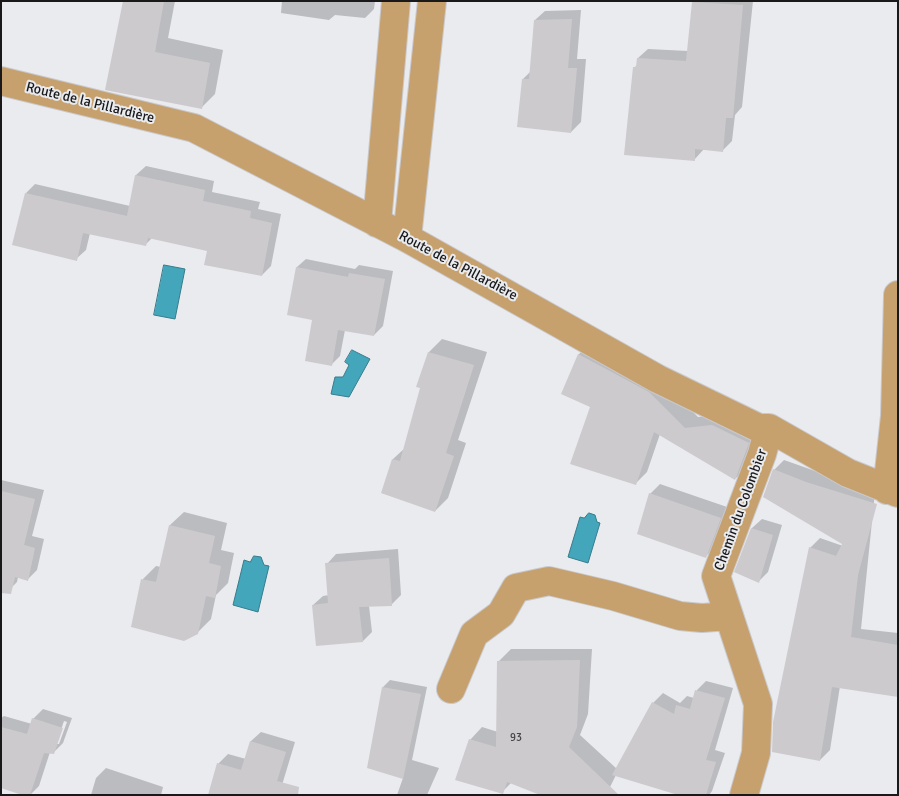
<!DOCTYPE html>
<html>
<head>
<meta charset="utf-8">
<style>
	body { margin:0 }
	#map { position:relative; width:899px; height:796px; overflow:hidden; background:#eaebef; font-family:Signika,sans-serif }
	canvas { display:block }
	.frame { position:absolute; inset:0; border:2px solid #19191a; pointer-events:none }
</style>
</head>
<body>
<div id="map">
<canvas width="899" height="796"></canvas>
<div class="frame"></div>
</div>
<script>
const ctx = document.querySelector('canvas').getContext('2d');
ctx.lineJoin = 'round';
function paint(path, color) {
  ctx.fillStyle = color;
  ctx.fill(path, 'evenodd');
}
function stroke(path, color, width, dash) {
  ctx.strokeStyle = color;
  ctx.lineWidth = width;
  ctx.lineCap = dash ? 'butt' : 'round';
  ctx.setLineDash(dash || []);
  ctx.stroke(path);
}
function drawText(font, color, halo, rows, align = 'center') {
  ctx.font = font + ' Signika,sans-serif';
  ctx.lineWidth = 4;
  ctx.setLineDash([]);
  ctx.textBaseline = 'middle';
  ctx.strokeStyle = halo;
  ctx.fillStyle = color;
  for (const [text, x, y, turn = 0] of rows) {
    ctx.save();
    ctx.translate(x, y);
    ctx.rotate((+turn || 0) * Math.PI / 180);
    ctx.textAlign = isNaN(turn) ? turn : align;
    if (halo) ctx.strokeText(text, 0, 0);
    ctx.fillText(text, 0, 0);
    ctx.restore();
  }
}
const water = new Path2D(`
	M 164,265 L 185,269 L 175,319 L 154,315 Z
	M 352,350 L 370,359 L 349,397 L 331,394 L 335,377 L 343,377 L 349,365 L 345,362 Z
	M 589,513 L 595,515 L 597,522 L 600,523 L 588,563 L 568,557 L 580,517 L 584,518 Z
	M 254,556 L 261,557 L 264,565 L 269,566 L 258,612 L 233,605 L 244,560 L 250,562 Z`);
const shadow = new Path2D(`
	M 124,1 L 175,1 L 168,38 L 223,50 L 215,94 L 201,108 L 107,89 Z
	M 282,1 L 375,1 L 374,9 L 365,18 L 335,15 L 329,20 L 281,13 Z
	M 693,1 L 753,1 L 742,107 L 735,115 L 732,141 L 722,151 L 704,149 L 694,160 L 634,68 L 638,64 L 638,58 L 648,49 L 688,51 Z
	M 581,10 L 577,59 L 586,59 L 581,122 L 571,132 L 523,79 L 531,71 L 535,20 L 545,11 Z
	M 146,166 L 214,181 L 212,192 L 260,202 L 258,209 L 281,214 L 271,266 L 262,275 L 208,250 L 152,238 L 146,244 L 90,233 L 86,250 L 76,259 L 26,193 L 35,184 L 130,206 L 136,175 Z
	M 306,259 L 355,269 L 359,265 L 393,271 L 383,326 L 374,335 L 345,330 L 340,356 L 331,365 L 297,267 Z
	M 442,339 L 487,352 L 458,440 L 466,443 L 448,498 L 435,511 L 382,493 L 393,459 L 405,448 L 422,388 L 429,352 Z
	M 591,343 L 661,380 L 698,417 L 724,414 L 760,431 L 747,467 L 735,479 L 660,434 L 647,472 L 635,484 L 591,407 L 562,393 L 579,354 Z
	M 784,460 L 875,492 L 861,629 L 898,633 L 898,695 L 840,686 L 830,750 L 820,760 L 810,548 L 820,538 L 843,546 L 844,543 L 774,470 Z
	M 1,480 L 44,490 L 32,536 L 44,539 L 37,570 L 28,579 L 18,577 L 17,582 L 7,592 L 1,590 Z
	M 660,484 L 730,508 L 715,547 L 706,556 L 650,494 Z
	M 184,512 L 227,523 L 221,550 L 234,553 L 228,583 L 216,595 L 211,619 L 197,633 L 133,626 L 143,579 L 156,566 L 161,567 L 170,525 Z
	M 762,519 L 782,525 L 768,572 L 758,582 L 736,572 L 752,528 Z
	M 398,549 L 401,595 L 391,605 L 369,606 L 372,632 L 363,641 L 313,605 L 323,596 L 329,595 L 327,564 L 336,554 Z
	M 511,649 L 592,649 L 588,714 L 580,735 L 617,769 L 653,703 L 663,693 L 680,703 L 687,696 L 694,698 L 697,690 L 706,681 L 733,688 L 715,750 L 725,753 L 712,791 L 709,795 L 682,795 L 616,775 L 606,795 L 512,782 L 502,792 L 470,740 L 482,727 L 498,732 L 499,661 Z
	M 390,680 L 427,687 L 412,760 L 439,768 L 427,795 L 397,795 L 403,778 L 383,687 Z
	M 43,709 L 72,718 L 63,743 L 53,753 L 50,752 L 39,786 L 30,795 L 1,787 L 1,718 L 4,716 L 32,724 L 33,719 ZM 64,721 L 67,722 L 59,744 L 56,744 Z
	M 261,732 L 295,742 L 279,795 L 218,764 L 228,754 L 246,759 L 251,741 Z
	M 106,768 L 163,787 L 161,795 L 91,795 L 96,778 Z`);
const building = new Path2D(`
	M 123,1 L 164,1 L 155,52 L 210,63 L 202,109 L 105,90 Z
	M 692,2 L 743,5 L 733,118 L 726,118 L 723,152 L 695,149 L 695,161 L 624,155 L 633,67 L 636,67 L 637,58 L 686,61 Z
	M 572,19 L 568,68 L 577,68 L 571,133 L 517,127 L 522,79 L 529,79 L 534,20 Z
	M 135,175 L 205,190 L 203,201 L 251,211 L 250,218 L 272,223 L 262,276 L 204,265 L 207,251 L 148,238 L 146,246 L 83,233 L 77,261 L 12,245 L 25,193 L 127,216 Z
	M 296,267 L 348,277 L 349,273 L 385,279 L 374,336 L 338,330 L 332,366 L 305,361 L 312,320 L 287,315 Z
	M 428,352 L 474,365 L 446,453 L 454,456 L 435,512 L 381,493 L 392,459 L 400,461 L 420,388 L 416,387 Z
	M 578,354 L 649,392 L 685,428 L 712,425 L 749,443 L 735,480 L 654,432 L 636,485 L 570,464 L 590,407 L 561,394 Z
	M 773,469 L 806,482 L 877,504 L 858,575 L 851,637 L 898,645 L 898,697 L 832,687 L 820,761 L 772,752 L 773,722 L 809,547 L 836,556 L 842,544 L 763,497 Z
	M 1,491 L 35,499 L 24,545 L 35,548 L 28,581 L 15,577 L 11,594 L 1,593 Z
	M 649,493 L 721,518 L 706,558 L 637,534 Z
	M 169,525 L 215,536 L 209,563 L 221,566 L 215,598 L 206,596 L 198,634 L 184,641 L 131,627 L 141,579 L 156,582 Z
	M 751,528 L 773,535 L 759,583 L 734,572 Z
	M 389,558 L 392,606 L 359,607 L 363,642 L 316,646 L 312,605 L 328,603 L 325,563 Z
	M 580,660 L 577,727 L 569,747 L 619,795 L 540,795 L 507,782 L 503,794 L 455,780 L 469,739 L 496,747 L 497,661 Z
	M 382,687 L 421,694 L 403,779 L 367,768 Z
	M 695,690 L 725,698 L 706,760 L 716,762 L 706,795 L 678,795 L 612,775 L 652,702 L 674,714 L 676,705 L 690,709 Z
	M 32,718 L 63,728 L 54,754 L 44,753 L 30,795 L 22,795 L 1,788 L 1,727 L 27,734 Z
	M 250,741 L 286,752 L 277,781 L 299,787 L 298,795 L 208,795 L 217,763 L 241,770 Z`);
const minor = new Path2D(`
	M 1,81 L 194,128 L 407,238 L 658,379 L 759,428 L 769,428 L 848,473 L 898,493
	M 377,223 L 396,1
	M 407,238 L 432,1
	M 887,490 L 895,416 L 898,295
	M 451,689 L 474,634 L 501,614 L 516,588 L 549,581 L 613,596 L 680,616 L 702,618 L 729,616
	M 744,795 L 756,753 L 758,704 L 716,576 L 762,454 L 769,428`);
const numberNames = [
	["93",516,738]
];
const streetNames = [
	["Route de la Pillardière",90,103,14],
	["Route de la Pillardière",458,266,28],
	["Chemin du Colombier",741,510,-70]
];
paint(water, '#43a6bb');
stroke(water, '#367c8b', 1);
paint(shadow, '#0003');
paint(building, '#cdcacd');
stroke(minor, '#c9c9cd', 30);
stroke(minor, '#c6a16d', 28);
drawText('11px', '#464547', null, numberNames);
drawText('14px', '#19191a', '#eaebef', streetNames);
</script>
</body>
</html>
